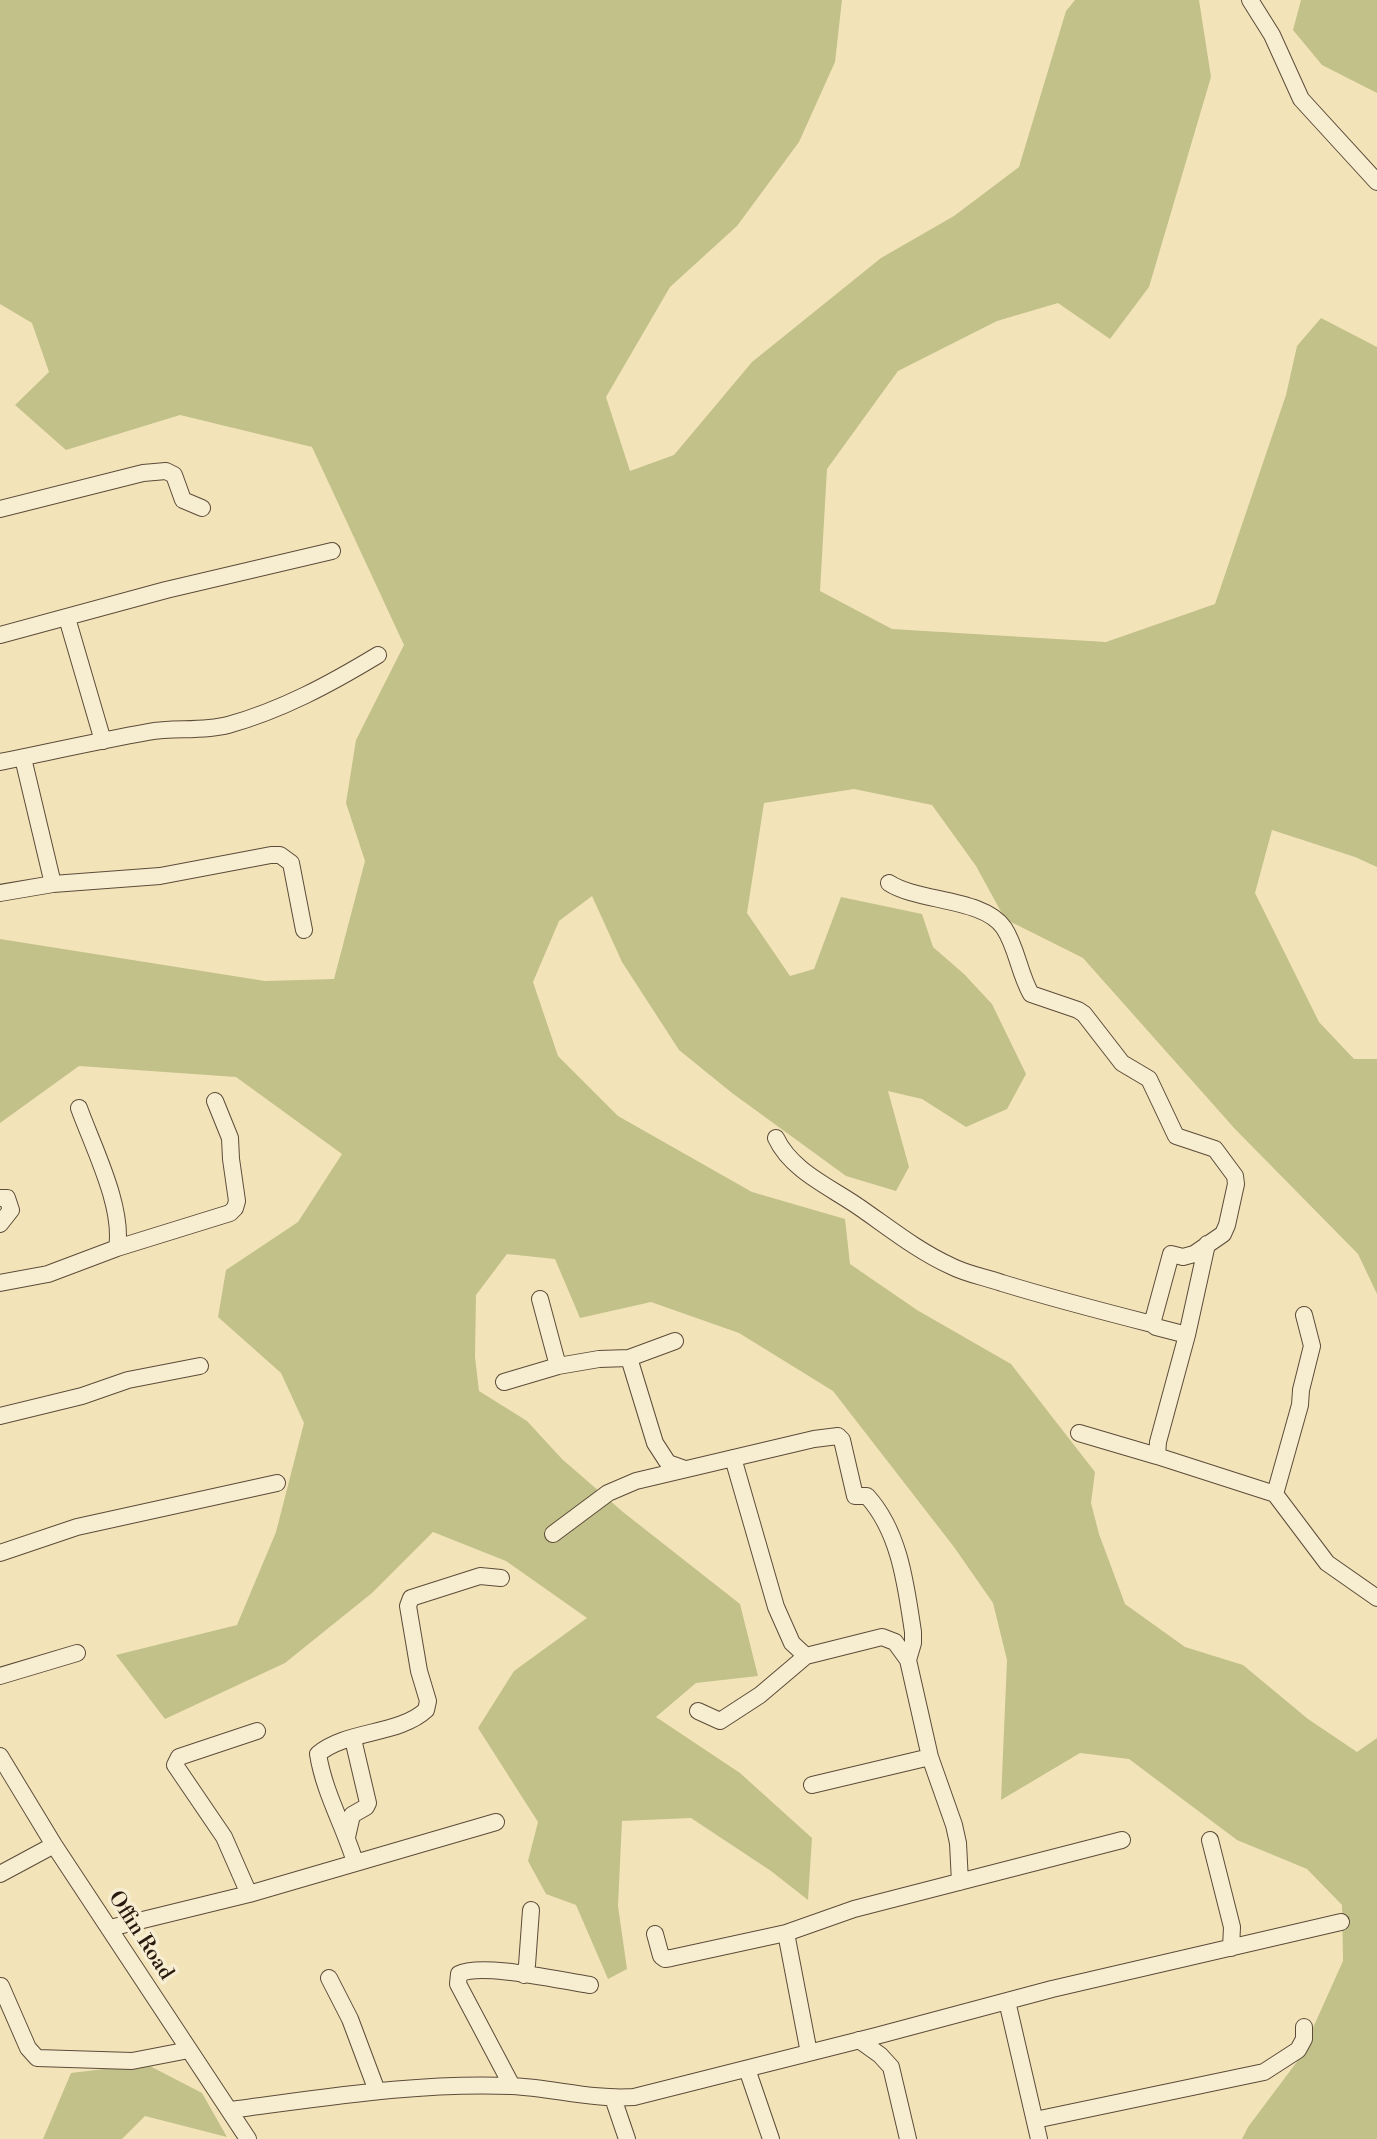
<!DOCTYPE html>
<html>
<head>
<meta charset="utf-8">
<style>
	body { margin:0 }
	canvas { display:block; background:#f3e3b8 }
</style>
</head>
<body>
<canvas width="1377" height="2139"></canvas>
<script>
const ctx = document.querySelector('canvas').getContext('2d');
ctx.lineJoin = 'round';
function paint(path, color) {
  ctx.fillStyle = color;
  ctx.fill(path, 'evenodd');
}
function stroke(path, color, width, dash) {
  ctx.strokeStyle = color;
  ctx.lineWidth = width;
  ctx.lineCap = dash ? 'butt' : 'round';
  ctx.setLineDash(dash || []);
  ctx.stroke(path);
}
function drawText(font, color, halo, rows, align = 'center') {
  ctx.font = font + ' "Libre Bodoni",serif';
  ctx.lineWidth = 7;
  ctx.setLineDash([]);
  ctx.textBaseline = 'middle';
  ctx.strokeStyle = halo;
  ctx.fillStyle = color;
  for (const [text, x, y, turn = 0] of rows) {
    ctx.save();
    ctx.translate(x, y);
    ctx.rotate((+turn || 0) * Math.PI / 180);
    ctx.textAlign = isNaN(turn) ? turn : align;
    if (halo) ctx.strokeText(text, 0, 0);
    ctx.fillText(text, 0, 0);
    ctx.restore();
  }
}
const green = new Path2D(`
	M 0,0 L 842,0 L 835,62 L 799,142 L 737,226 L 670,287 L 606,397 L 630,471 L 674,455 L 752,362 L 881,258 L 954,216 L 1019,167 L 1066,11 L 1075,0 L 1199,0 L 1211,77 L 1149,287 L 1110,339 L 1058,303 L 997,321 L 898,371 L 827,469 L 820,591 L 892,629 L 1106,642 L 1215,604 L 1286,395 L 1297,346 L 1321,318 L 1377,347 L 1377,867 L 1355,857 L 1272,830 L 1255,893 L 1319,1022 L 1354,1059 L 1377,1059 L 1377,1294 L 1358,1254 L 1235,1129 L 1083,958 L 1005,919 L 976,866 L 932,805 L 854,789 L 764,803 L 747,913 L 790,976 L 814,969 L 841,897 L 922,914 L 933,947 L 964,974 L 992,1004 L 1026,1074 L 1007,1109 L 966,1127 L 922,1099 L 888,1091 L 909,1167 L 896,1191 L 846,1176 L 732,1093 L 679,1050 L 622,962 L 592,896 L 559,921 L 533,982 L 558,1056 L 618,1116 L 752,1192 L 845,1219 L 850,1264 L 917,1310 L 1011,1364 L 1095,1472 L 1091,1503 L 1099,1534 L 1125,1604 L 1185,1647 L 1243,1665 L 1308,1719 L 1357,1752 L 1377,1738 L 1377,2139 L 1242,2139 L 1248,2127 L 1299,2059 L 1343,1961 L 1342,1905 L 1307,1869 L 1237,1840 L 1129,1759 L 1080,1753 L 1001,1800 L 1007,1660 L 993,1603 L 954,1547 L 833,1391 L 739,1333 L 651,1302 L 580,1318 L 555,1259 L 507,1254 L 476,1295 L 475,1357 L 479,1391 L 527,1421 L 562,1459 L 623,1512 L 740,1604 L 758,1676 L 696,1683 L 656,1717 L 740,1773 L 812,1838 L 808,1900 L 771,1871 L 691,1818 L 622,1821 L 618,1906 L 627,1969 L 608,1979 L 576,1905 L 546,1894 L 528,1861 L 538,1822 L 478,1728 L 514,1671 L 587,1618 L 506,1561 L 433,1532 L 372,1593 L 285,1663 L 165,1719 L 116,1655 L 237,1625 L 276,1532 L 304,1423 L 281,1373 L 218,1317 L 226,1270 L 298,1222 L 342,1154 L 236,1077 L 79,1066 L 0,1123 L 0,939 L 265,981 L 334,979 L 365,861 L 346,803 L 356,740 L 404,645 L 312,447 L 180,415 L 66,450 L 15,405 L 49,372 L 32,323 L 0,304 Z
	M 1301,0 L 1377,0 L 1377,93 L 1322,65 L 1293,30 Z
	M 146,2064 L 202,2093 L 227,2137 L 145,2116 L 122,2139 L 43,2139 L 71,2073 Z`);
const minor = new Path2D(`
	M 1250,0 L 1272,35 L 1301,99 L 1377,182
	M 0,509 L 143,473 L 166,471 L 174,475 L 183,500 L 202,508
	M 67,618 L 103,741
	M 0,635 L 166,590 L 332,551
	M 23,758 L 53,884
	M 0,762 C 49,752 98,741 148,732 C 174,727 201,732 228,725 C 282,710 330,684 378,655
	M 889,883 C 918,902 984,898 1004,928 C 1017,948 1019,973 1031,994 L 1078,1010 L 1084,1014 L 1122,1063 L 1149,1079 L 1176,1136 L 1215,1149 L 1235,1176 L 1236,1184 L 1227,1225 L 1223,1234 L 1194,1254 L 1183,1257 L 1171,1254 L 1152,1324 L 1156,1327 L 1187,1335
	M 0,893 L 53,884 L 160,876 L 271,855 L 280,855 L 291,863 L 304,930
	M 79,1108 C 93,1147 124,1207 117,1248
	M 776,1138 C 791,1170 828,1186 856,1205 C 887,1226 916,1250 951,1266 C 966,1274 985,1277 1002,1283 C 1051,1298 1101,1311 1152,1324
	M 0,1198 L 7,1198 L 11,1210 L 0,1224
	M 0,1283 L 48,1274 L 117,1248 L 230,1213 L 235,1208 L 237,1201 L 231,1159 L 230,1138 L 215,1101
	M 540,1299 L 558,1366
	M 629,1358 L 655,1443 L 668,1463 L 685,1469
	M 504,1382 L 558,1366 L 599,1359 L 629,1358 L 675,1341
	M 0,1416 L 82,1396 L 128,1380 L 200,1366
	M 1079,1433 L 1157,1456 L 1275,1494 L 1327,1563 L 1377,1598
	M 1157,1456 L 1158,1442 L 1187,1335 L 1207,1244
	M 733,1458 L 776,1607 L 792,1643 L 806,1656
	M 1275,1494 L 1300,1405 L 1301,1390 L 1312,1346 L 1304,1315
	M 553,1534 L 608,1493 L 636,1481 L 814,1439 L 838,1436 L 842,1440 L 855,1496 L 867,1496 C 900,1532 906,1586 913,1632 L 913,1643 L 908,1660 L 930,1757 L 954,1825 L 958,1843 L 960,1882
	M 0,1553 L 77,1527 L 277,1483
	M 0,1676 L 77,1653
	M 698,1711 L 720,1721 L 760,1695 L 806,1656 L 882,1637 L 895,1642 L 908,1660
	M 0,1756 L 54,1845 L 248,2139
	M 812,1785 L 930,1757
	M 347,1837 L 352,1815 L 366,1807 L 368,1803 L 353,1739
	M 1210,1840 L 1232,1927 L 1231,1948
	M 355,1862 C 344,1826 324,1792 318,1754 C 346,1730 399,1735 426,1710 L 428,1701 L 419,1671 L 408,1606 L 411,1598 L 480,1576 L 501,1578
	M 0,1874 L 54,1845
	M 249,1894 L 224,1837 L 175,1765 L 179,1757 L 257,1731
	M 110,1928 L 249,1894 L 496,1822
	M 786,1933 L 809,2053
	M 655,1934 L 661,1956 L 665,1959 L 671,1958 L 786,1933 L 854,1909 L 1122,1840
	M 524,1975 L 527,1965 L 531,1910
	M 329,1978 L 350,2019 L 377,2091
	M 1,1986 L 28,2048 L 37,2058 L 132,2061 L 189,2050
	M 1007,2001 L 1039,2139
	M 859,2040 L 880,2055 L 891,2067 L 908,2139
	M 747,2069 L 771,2139
	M 512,2086 L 458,1984 L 459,1974 C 481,1962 562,1981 590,1985
	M 613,2098 L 627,2139
	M 229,2110 C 323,2098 417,2082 512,2086 C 553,2088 593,2100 634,2097 L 876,2036 L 1052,1989 L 1341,1922
	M 1035,2120 L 1264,2072 L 1298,2050 L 1304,2039 L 1304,2027`);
const streetNames = [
	["Offin Road",140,1936,57]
];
paint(green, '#c2c18a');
stroke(minor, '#5c4c39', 18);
stroke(minor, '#f7edd1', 16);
drawText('21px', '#29190f', '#f7edd1', streetNames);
</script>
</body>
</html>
